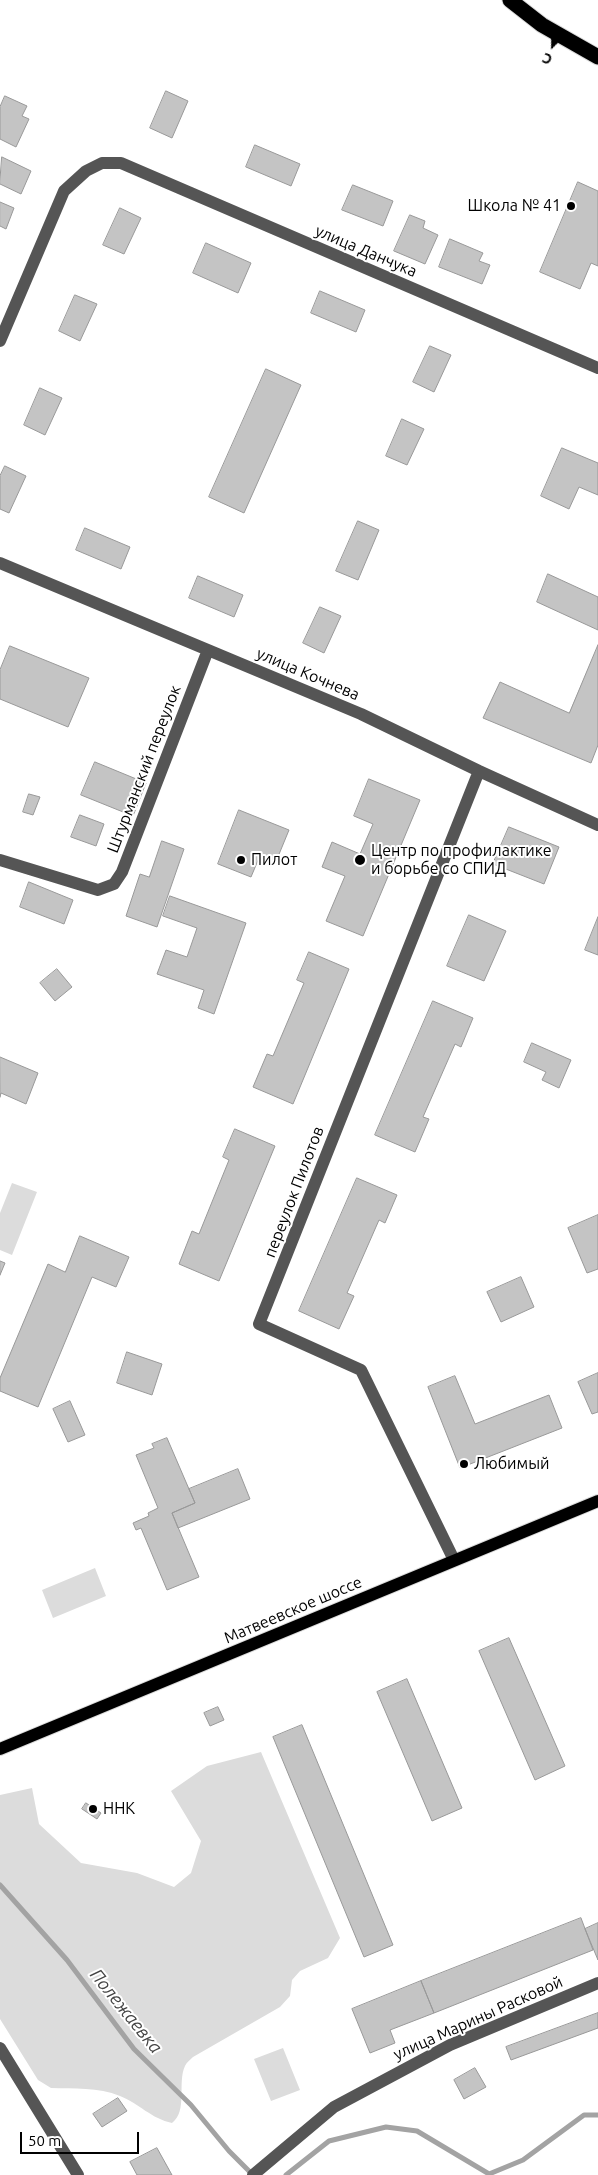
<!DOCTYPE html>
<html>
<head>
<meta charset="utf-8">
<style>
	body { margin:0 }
	#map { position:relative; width:598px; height:2175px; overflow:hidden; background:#fff; font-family:Ubuntu,sans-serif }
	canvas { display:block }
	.north { position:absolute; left:528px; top:20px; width:50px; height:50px; -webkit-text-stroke:4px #fff; paint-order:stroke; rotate:203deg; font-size:14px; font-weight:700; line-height:20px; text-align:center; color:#000 }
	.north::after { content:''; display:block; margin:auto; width:18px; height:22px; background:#000; clip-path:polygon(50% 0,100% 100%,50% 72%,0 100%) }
	.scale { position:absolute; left:20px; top:2132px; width:119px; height:22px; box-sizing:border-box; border:2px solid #000; border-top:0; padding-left:6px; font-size:15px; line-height:18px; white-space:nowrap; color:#000; -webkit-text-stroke:4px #fff; paint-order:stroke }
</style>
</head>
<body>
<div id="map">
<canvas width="598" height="2175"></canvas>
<div class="north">С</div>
<div class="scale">50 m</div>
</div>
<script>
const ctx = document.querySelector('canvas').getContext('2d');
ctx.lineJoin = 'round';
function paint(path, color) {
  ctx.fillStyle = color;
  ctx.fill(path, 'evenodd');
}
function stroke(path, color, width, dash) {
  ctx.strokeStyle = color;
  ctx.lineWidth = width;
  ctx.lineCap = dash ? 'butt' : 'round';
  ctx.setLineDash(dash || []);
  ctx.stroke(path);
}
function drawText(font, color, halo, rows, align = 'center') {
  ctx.font = font + ' Ubuntu,sans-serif';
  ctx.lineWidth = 4;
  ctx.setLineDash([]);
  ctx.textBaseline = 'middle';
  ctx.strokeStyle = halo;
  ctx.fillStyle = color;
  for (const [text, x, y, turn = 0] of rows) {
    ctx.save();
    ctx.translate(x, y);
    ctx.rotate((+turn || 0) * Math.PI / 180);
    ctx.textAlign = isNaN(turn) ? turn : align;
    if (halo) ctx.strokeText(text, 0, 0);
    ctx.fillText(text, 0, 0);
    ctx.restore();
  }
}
const green = new Path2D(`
	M 12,1183 L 37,1192 L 12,1255 L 0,1250 L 0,1213 Z
	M 95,1568 L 106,1596 L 53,1618 L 42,1590 Z
	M 261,1752 L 340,1938 L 328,1958 L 300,1971 L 292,1980 L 290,1996 L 280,2007 L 193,2057 C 190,2060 186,2063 185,2066 C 177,2083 188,2111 172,2123 C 152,2119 138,2103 120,2096 C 98,2087 74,2089 51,2088 L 38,2080 L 0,2019 L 0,1795 L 32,1788 L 39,1824 L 81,1863 L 137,1873 L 174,1887 L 191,1873 L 201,1841 L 171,1791 L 207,1766 Z
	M 283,2048 L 300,2090 L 271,2101 L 254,2059 Z`);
const stream = new Path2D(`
	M 0,1885 L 67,1960 L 134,2049 L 191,2105 L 229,2151 L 252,2174
	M 286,2175 L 329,2141 L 386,2127 L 417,2131 L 489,2174 L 523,2160 L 584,2115 L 598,2115`);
const building = new Path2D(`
	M 166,91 L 188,101 L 172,138 L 150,128 Z
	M 5,96 L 27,106 L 22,116 L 29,119 L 16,147 L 0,139 L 0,107 Z
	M 255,145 L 300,164 L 291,186 L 246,167 Z
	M 2,157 L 31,171 L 21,194 L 0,184 Z
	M 578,182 L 598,191 L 598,266 L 591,263 L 580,289 L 540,272 Z
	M 353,185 L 393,201 L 383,226 L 342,210 Z
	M 0,202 L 14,208 L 6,229 L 0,226 Z
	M 120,208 L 141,218 L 124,254 L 103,245 Z
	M 410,215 L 425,221 L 423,228 L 438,235 L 425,264 L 394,251 Z
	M 450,239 L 483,253 L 479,261 L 490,265 L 482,284 L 439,267 Z
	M 206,243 L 251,263 L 238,293 L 193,273 Z
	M 320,291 L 365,310 L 356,332 L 311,313 Z
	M 75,295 L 97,304 L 80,341 L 59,331 Z
	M 430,346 L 451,355 L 434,392 L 413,382 Z
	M 266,369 L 301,385 L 244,513 L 209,497 Z
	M 40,388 L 62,398 L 45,435 L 24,425 Z
	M 402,419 L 424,429 L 407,465 L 386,456 Z
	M 562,448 L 598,463 L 598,495 L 579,487 L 569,509 L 541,496 Z
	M 5,466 L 26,476 L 9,513 L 0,509 L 0,476 Z
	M 358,521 L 379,530 L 358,580 L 336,571 Z
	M 85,528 L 130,547 L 121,569 L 76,550 Z
	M 548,574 L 598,597 L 598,630 L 537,602 Z
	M 198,576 L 243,595 L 234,617 L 189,598 Z
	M 320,607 L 341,616 L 324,653 L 303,643 Z
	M 598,645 L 598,745 L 591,763 L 483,718 L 500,682 L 569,713 Z
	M 10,646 L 89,678 L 68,727 L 0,699 L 0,670 Z
	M 95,762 L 146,783 L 133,816 L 81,795 Z
	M 369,779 L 420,800 L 363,936 L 326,921 L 345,876 L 322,867 L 332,842 L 360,854 L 373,824 L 354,816 Z
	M 29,794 L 40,797 L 33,815 L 23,812 Z
	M 239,810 L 289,830 L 275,864 L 259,858 L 251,877 L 218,864 Z
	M 80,815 L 104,824 L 96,846 L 71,837 Z
	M 509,827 L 559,847 L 544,884 L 493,864 Z
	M 162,841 L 184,849 L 157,927 L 126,916 L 140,874 L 149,877 Z
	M 29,882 L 73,900 L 64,924 L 20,907 Z
	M 170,896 L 246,923 L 214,1014 L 198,1008 L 204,990 L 157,974 L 166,950 L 187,957 L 197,928 L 163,916 Z
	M 469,915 L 506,931 L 484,981 L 447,966 Z
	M 598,917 L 598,955 L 585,950 Z
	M 309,952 L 349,969 L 293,1104 L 253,1087 L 267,1054 L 273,1056 L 304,983 L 297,980 Z
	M 57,969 L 72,987 L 55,1001 L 40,983 Z
	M 433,1001 L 473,1018 L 461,1047 L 455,1044 L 423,1117 L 429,1119 L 415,1152 L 375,1135 Z
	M 532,1043 L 571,1060 L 559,1088 L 542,1080 L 546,1072 L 524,1062 Z
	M 0,1057 L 38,1073 L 26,1104 L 1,1093 L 0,1097 Z
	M 235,1129 L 275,1146 L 219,1281 L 179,1264 L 192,1231 L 199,1234 L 229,1160 L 223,1157 Z
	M 357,1178 L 397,1195 L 385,1223 L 379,1220 L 347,1293 L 354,1296 L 339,1329 L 299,1311 Z
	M 598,1215 L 598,1269 L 587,1273 L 568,1228 Z
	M 80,1236 L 129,1257 L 116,1287 L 92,1277 L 38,1407 L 0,1391 L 0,1378 L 48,1264 L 65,1272 Z
	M 0,1261 L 5,1263 L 0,1275 Z
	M 521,1277 L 534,1307 L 501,1322 L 487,1292 Z
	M 127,1352 L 162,1364 L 152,1395 L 117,1383 Z
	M 598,1373 L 598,1412 L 592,1414 L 578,1382 Z
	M 455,1376 L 475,1424 L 549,1395 L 562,1428 L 460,1468 L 428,1387 Z
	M 70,1401 L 85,1435 L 68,1442 L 53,1409 Z
	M 167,1438 L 195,1503 L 172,1513 L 199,1577 L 167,1590 L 141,1528 L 136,1530 L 133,1523 L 149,1516 L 148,1513 L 158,1508 L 136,1455 L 154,1448 L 152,1444 Z
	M 238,1469 L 250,1499 L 178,1528 L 172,1513 L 195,1503 L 189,1489 Z
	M 509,1638 L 565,1766 L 535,1780 L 479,1651 Z
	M 407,1679 L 462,1808 L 432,1821 L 377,1692 Z
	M 218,1707 L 224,1720 L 210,1726 L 204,1713 Z
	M 302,1725 L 393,1945 L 364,1957 L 273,1737 Z
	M 86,1803 L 101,1813 L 97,1819 L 82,1809 Z
	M 581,1918 L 593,1950 L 434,2013 L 421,1981 Z
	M 598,1923 L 598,1960 L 585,1929 Z
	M 421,1981 L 434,2013 L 390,2030 L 395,2043 L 370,2053 L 352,2009 Z
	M 598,2013 L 598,2028 L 511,2060 L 506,2047 Z
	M 475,2068 L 486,2087 L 464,2099 L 454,2080 Z
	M 118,2098 L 127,2111 L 102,2127 L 93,2114 Z
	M 157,2148 L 172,2175 L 137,2175 L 130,2162 Z`);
const minor = new Path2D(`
	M 0,341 L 64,191 L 86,171 L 102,163 L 121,163 L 598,368
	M 0,563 L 361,714 L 479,771 L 598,825
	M 0,860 L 98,890 L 114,884 L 122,872 L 208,650
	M 454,1560 L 361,1370 L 259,1324 L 479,771
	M 0,2048 L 78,2175
	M 253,2175 L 334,2107 L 450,2045 L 598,1983`);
const major = new Path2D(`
	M 0,1749 L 598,1501`);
const highway = new Path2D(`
	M 510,0 L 542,25 L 598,57`);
const markers = [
	[571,206,5,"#000"],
	[241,860,5,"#000"],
	[360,860,6,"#000"],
	[464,1464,5,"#000"],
	[93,1809,5,"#000"]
];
const poiNames = [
	["Школа № 41",561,206,"right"],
	["Центр по профилактике",371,851],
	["и борьбе со СПИД",371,869],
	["Пилот",251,860],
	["Любимый",474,1464],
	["ННК",103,1809]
];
const streetNames = [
	["улица Данчука",366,251,23],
	["улица Кочнева",308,674,23],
	["Штурманский переулок",144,769,-69],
	["переулок Пилотов",294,1192,-69],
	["Матвеевское шоссе",293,1610,-23],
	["улица Марины Расковой",478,2018,-24]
];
const waterNames = [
	["Полежаевка",126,2011,51]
];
paint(green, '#dcdcdc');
stroke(stream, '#a3a3a3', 5);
paint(building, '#c4c4c4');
stroke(building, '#999', 1);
stroke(major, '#dbdbdb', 14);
stroke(highway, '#dbdbdb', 17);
stroke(minor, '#555', 12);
stroke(major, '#000', 12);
stroke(highway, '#000', 15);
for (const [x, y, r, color] of markers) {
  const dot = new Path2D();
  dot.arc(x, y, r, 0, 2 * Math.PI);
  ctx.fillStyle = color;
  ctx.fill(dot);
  stroke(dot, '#fff', 2);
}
drawText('16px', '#000', '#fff', poiNames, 'left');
drawText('16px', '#000', '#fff', streetNames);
drawText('italic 18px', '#444', '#fff', waterNames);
</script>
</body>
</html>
